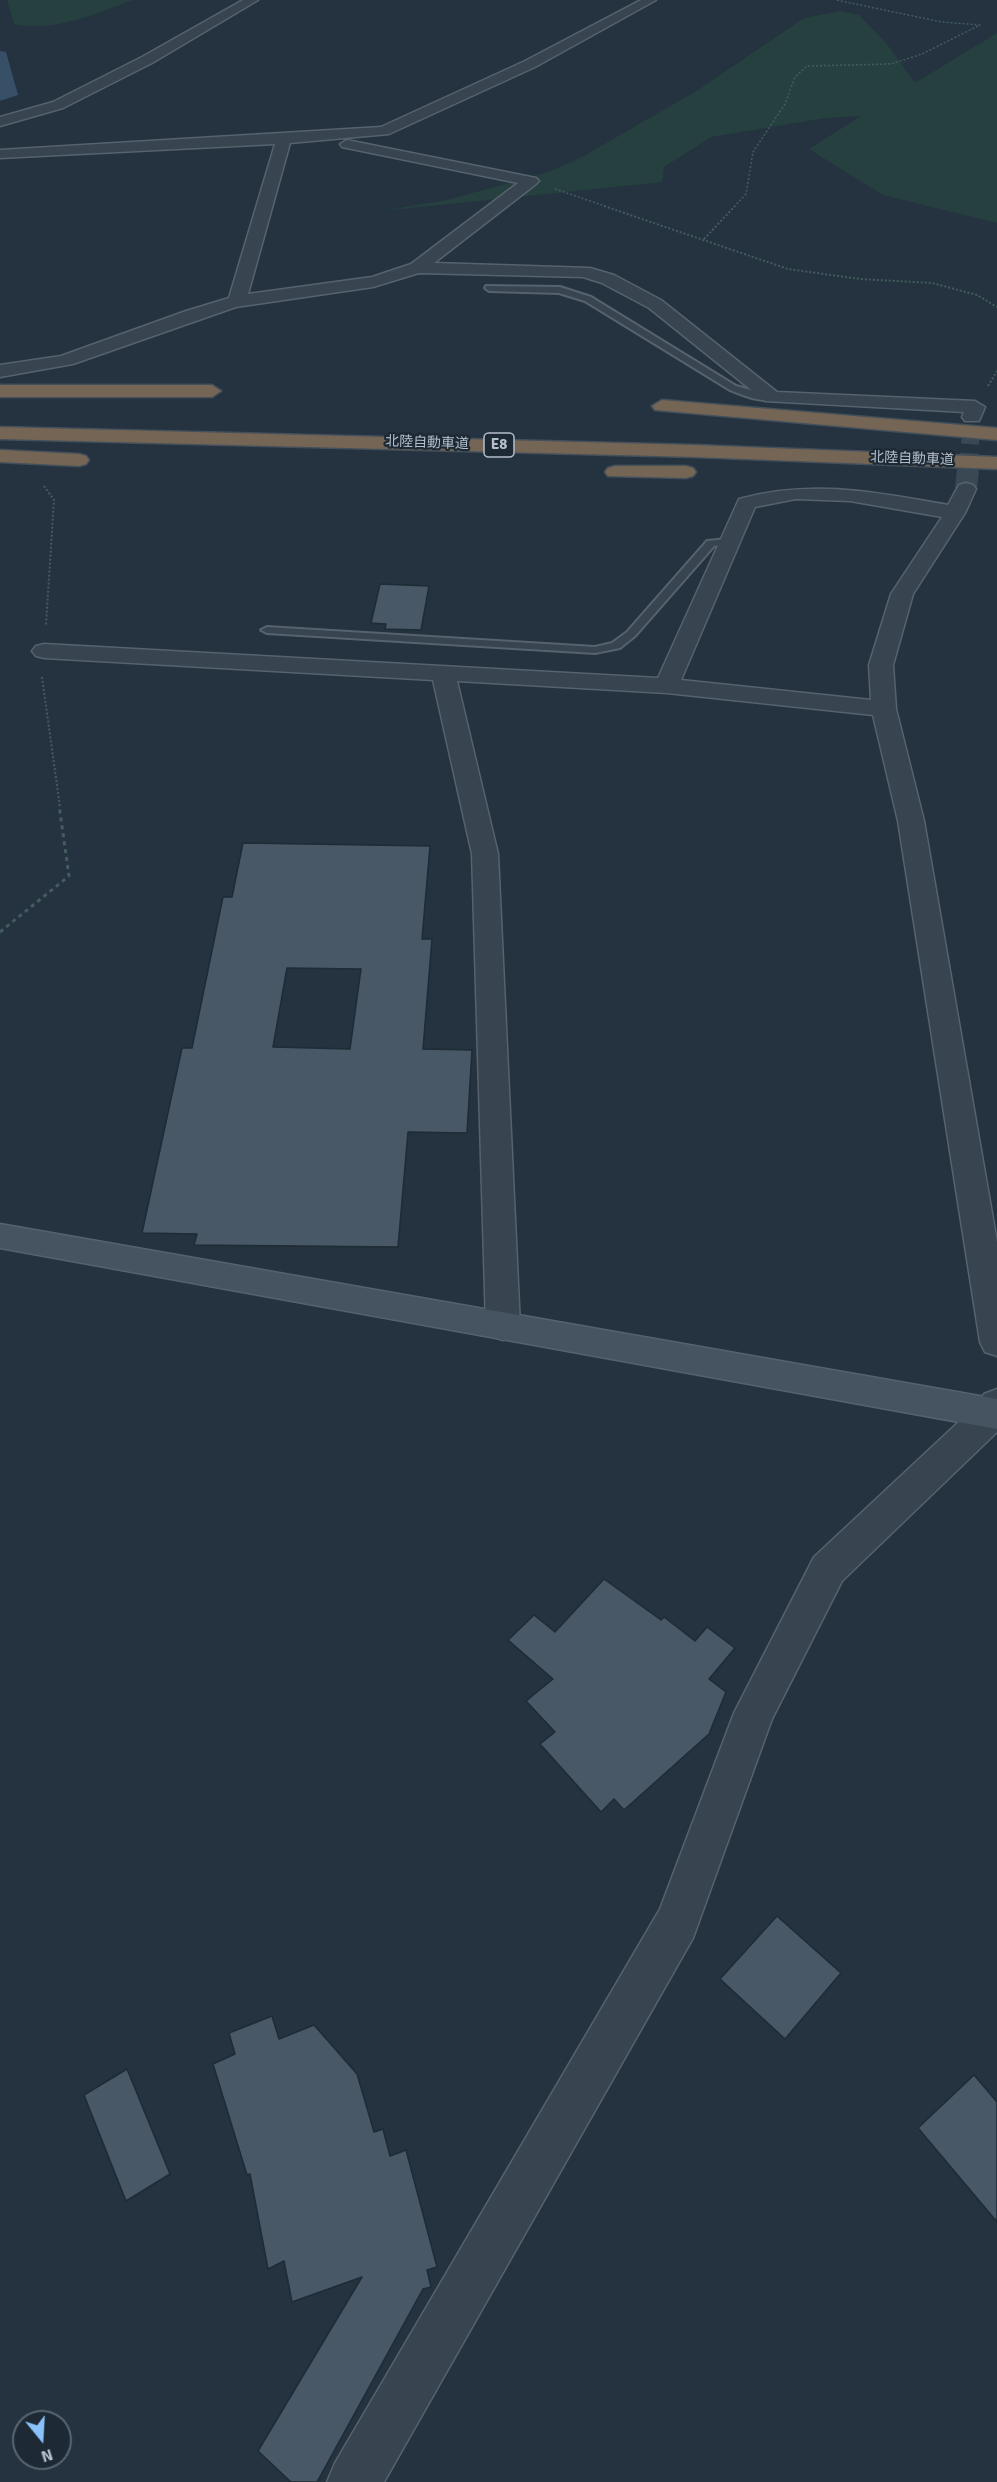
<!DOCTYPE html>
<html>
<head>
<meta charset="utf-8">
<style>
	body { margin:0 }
	#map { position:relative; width:997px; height:2482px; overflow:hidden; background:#24333f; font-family:Signika,sans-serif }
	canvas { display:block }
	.north { position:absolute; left:12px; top:2410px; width:60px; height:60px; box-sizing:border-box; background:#1d2934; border:2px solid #596570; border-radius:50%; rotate:162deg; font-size:16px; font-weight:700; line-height:24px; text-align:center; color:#b4bfca }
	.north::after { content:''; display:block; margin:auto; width:21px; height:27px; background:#89c1fa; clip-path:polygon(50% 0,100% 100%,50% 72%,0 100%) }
</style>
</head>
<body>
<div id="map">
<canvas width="997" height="2482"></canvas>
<div class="north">N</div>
</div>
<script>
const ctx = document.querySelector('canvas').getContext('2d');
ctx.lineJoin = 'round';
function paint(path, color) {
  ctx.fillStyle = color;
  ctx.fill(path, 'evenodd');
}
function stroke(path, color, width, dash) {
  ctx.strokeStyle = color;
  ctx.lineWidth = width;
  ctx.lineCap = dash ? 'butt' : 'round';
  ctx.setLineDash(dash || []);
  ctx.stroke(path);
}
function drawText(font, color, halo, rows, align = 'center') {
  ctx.font = font + ' Signika,"Noto Sans JP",sans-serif';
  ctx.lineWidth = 4.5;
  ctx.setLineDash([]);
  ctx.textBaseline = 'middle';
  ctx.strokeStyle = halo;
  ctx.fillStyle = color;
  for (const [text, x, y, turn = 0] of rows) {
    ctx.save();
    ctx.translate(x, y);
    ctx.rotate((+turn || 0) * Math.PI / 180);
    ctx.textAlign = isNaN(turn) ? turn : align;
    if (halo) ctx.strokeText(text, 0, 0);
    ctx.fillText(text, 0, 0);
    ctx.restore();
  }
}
const green = new Path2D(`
	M 7,0 L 133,0 C 96,13 54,33 14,24 Z
	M 841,11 L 859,15 L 887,44 L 915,83 L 997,33 L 997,223 L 883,195 L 809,149 L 861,116 L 825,118 L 711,137 L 664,167 L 662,182 L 381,211 L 447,200 L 549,172 L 582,157 L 698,90 L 804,18 Z`);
const water = new Path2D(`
	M 0,51 L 6,52 L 18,95 L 0,101 Z`);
const building = new Path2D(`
	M 380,584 L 429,586 L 421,630 L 385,629 L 386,624 L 371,623 Z
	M 243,843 L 430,846 L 422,939 L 432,939 L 423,1049 L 472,1050 L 467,1133 L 408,1132 L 398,1247 L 194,1245 L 197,1234 L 142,1233 L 182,1048 L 192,1048 L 223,897 L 232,897 ZM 287,968 L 361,969 L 350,1049 L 273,1047 Z
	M 604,1579 L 661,1620 L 664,1617 L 695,1641 L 707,1627 L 735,1648 L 709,1679 L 726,1692 L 709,1734 L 624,1810 L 614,1799 L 601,1812 L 540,1744 L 555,1732 L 526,1701 L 553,1679 L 508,1640 L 534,1615 L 555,1632 Z
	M 777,1916 L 841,1973 L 785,2039 L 720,1979 Z
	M 272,2016 L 279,2039 L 314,2025 L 357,2074 L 374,2132 L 383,2129 L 390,2156 L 406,2150 L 437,2267 L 427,2270 L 431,2287 L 423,2289 L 317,2482 L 291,2482 L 258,2451 L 362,2277 L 292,2302 L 284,2261 L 268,2269 L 250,2174 L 247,2175 L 213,2064 L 235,2054 L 229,2033 Z
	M 127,2069 L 170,2174 L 126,2201 L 84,2095 Z
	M 974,2075 L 997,2102 L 997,2222 L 918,2128 Z`);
const streetTunnelFar1 = new Path2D(`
	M 968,471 L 972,417`);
const streetTunnel = new Path2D(`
	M 966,489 L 968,469`);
const pathFar2 = new Path2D(`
	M 555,189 L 608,207
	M 734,207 L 746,194 L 753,152 L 785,104 L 795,77 L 807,66 L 891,64 L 922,54 L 980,25 L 942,22 L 836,0`);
const pathFar1 = new Path2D(`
	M 604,206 L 788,269 L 860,279 L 932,283 L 977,295 L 997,307
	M 704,239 L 735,206
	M 988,386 L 997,371
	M 44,486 L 54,500 L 46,625
	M 42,677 L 60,807`);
const path = new Path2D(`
	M 0,932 L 69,876 L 59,805`);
const lane = new Path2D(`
	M 486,286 L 560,287 L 591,297 L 736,386 L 777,397 C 765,405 742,395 730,390 L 585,301 L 559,293 L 489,291 L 485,288 Z
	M 728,539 L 732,540 L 732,544 L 714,546 L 635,636 L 620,648 L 595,653 L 267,633 L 261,630 L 267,627 L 595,647 L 612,643 L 627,632 L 707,541 Z`);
const street = new Path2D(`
	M 243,0 L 258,0 L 152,63 L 63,108 L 0,126 L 0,117 L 53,102 L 142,57 Z
	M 641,0 L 656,0 L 535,67 L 389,134 L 290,143 L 248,294 L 372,277 L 411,264 L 518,183 L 342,147 L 340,144 L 347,140 L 536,178 L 539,181 L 536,184 L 434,263 L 590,268 L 614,275 L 661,300 L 777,392 L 975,401 L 985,407 L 979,421 L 965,421 L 962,417 L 964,412 L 765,401 L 649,308 L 602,283 L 583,277 L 419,273 L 373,287 L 236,307 L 73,364 L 0,377 L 0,365 L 61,356 L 186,311 L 229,298 L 275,144 L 0,158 L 0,150 L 381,127 L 525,61 Z
	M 966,483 L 973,485 L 976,489 L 965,513 L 913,594 L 893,665 L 896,709 L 924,821 L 997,1242 L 997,1356 L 985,1352 L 980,1342 L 898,821 L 873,715 L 667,693 L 457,681 L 498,854 L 520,1326 L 515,1336 L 503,1340 L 491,1336 L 486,1326 L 472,854 L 433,680 L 44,658 L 36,656 L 32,651 L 36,646 L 44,644 L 658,678 L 739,499 C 812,479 875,492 948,505 L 959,485 ZM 796,499 L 850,501 L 942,517 L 891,594 L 869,665 L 871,700 L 681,680 L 755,507 Z
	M 997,1389 L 997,1432 L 842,1581 L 772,1719 L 693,1938 L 384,2482 L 327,2482 L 335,2463 L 660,1909 L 734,1713 L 814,1557 L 979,1403 L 984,1394 Z`);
const secondary = new Path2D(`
	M 0,1224 L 997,1399 L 997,1429 L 0,1248 Z`);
const highway = new Path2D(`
	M 0,385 L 212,385 L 221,391 L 212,397 L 0,397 Z
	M 662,400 L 997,428 L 997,440 L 655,410 L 652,406 Z
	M 0,427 L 695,445 L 997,457 L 997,469 L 695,457 L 0,439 Z
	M 0,450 L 79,454 L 86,456 L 89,460 L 86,464 L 79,466 L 0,462 Z
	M 615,466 L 686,466 L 693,468 L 696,472 L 693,476 L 686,478 L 608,476 L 605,472 L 608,468 Z`);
const farStreetnames = [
	["北陸自動車道",427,443,2],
	["北陸自動車道",912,459,2]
];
const shields = [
	[499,445,30]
];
const shieldNames = [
	["E8",499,445]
];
paint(green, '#264040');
paint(water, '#385067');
paint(building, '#485866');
stroke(building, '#1f2b36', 1.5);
stroke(streetTunnelFar1, '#3a4854', 18, [18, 9]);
stroke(streetTunnel, '#3a4854', 22, [22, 11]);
stroke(lane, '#56626d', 4);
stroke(street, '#56626d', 3);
stroke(secondary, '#56626d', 3);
stroke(highway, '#434f5a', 3);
stroke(pathFar2, '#445c5d', 1.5, [2, 2]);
stroke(pathFar1, '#445c5d', 2, [2, 2]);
stroke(path, '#445c5d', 3, [4, 4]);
paint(lane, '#38444f');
paint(street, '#38444f');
paint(secondary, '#465462');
paint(highway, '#756555');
drawText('14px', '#b4bfca', '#1d2934', farStreetnames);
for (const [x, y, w] of shields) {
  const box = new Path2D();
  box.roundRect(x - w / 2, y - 12, w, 24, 4.5);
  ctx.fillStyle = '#1d2934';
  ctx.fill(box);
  stroke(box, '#b4bfca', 1.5);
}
drawText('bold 15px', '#b4bfca', null, shieldNames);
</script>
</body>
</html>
